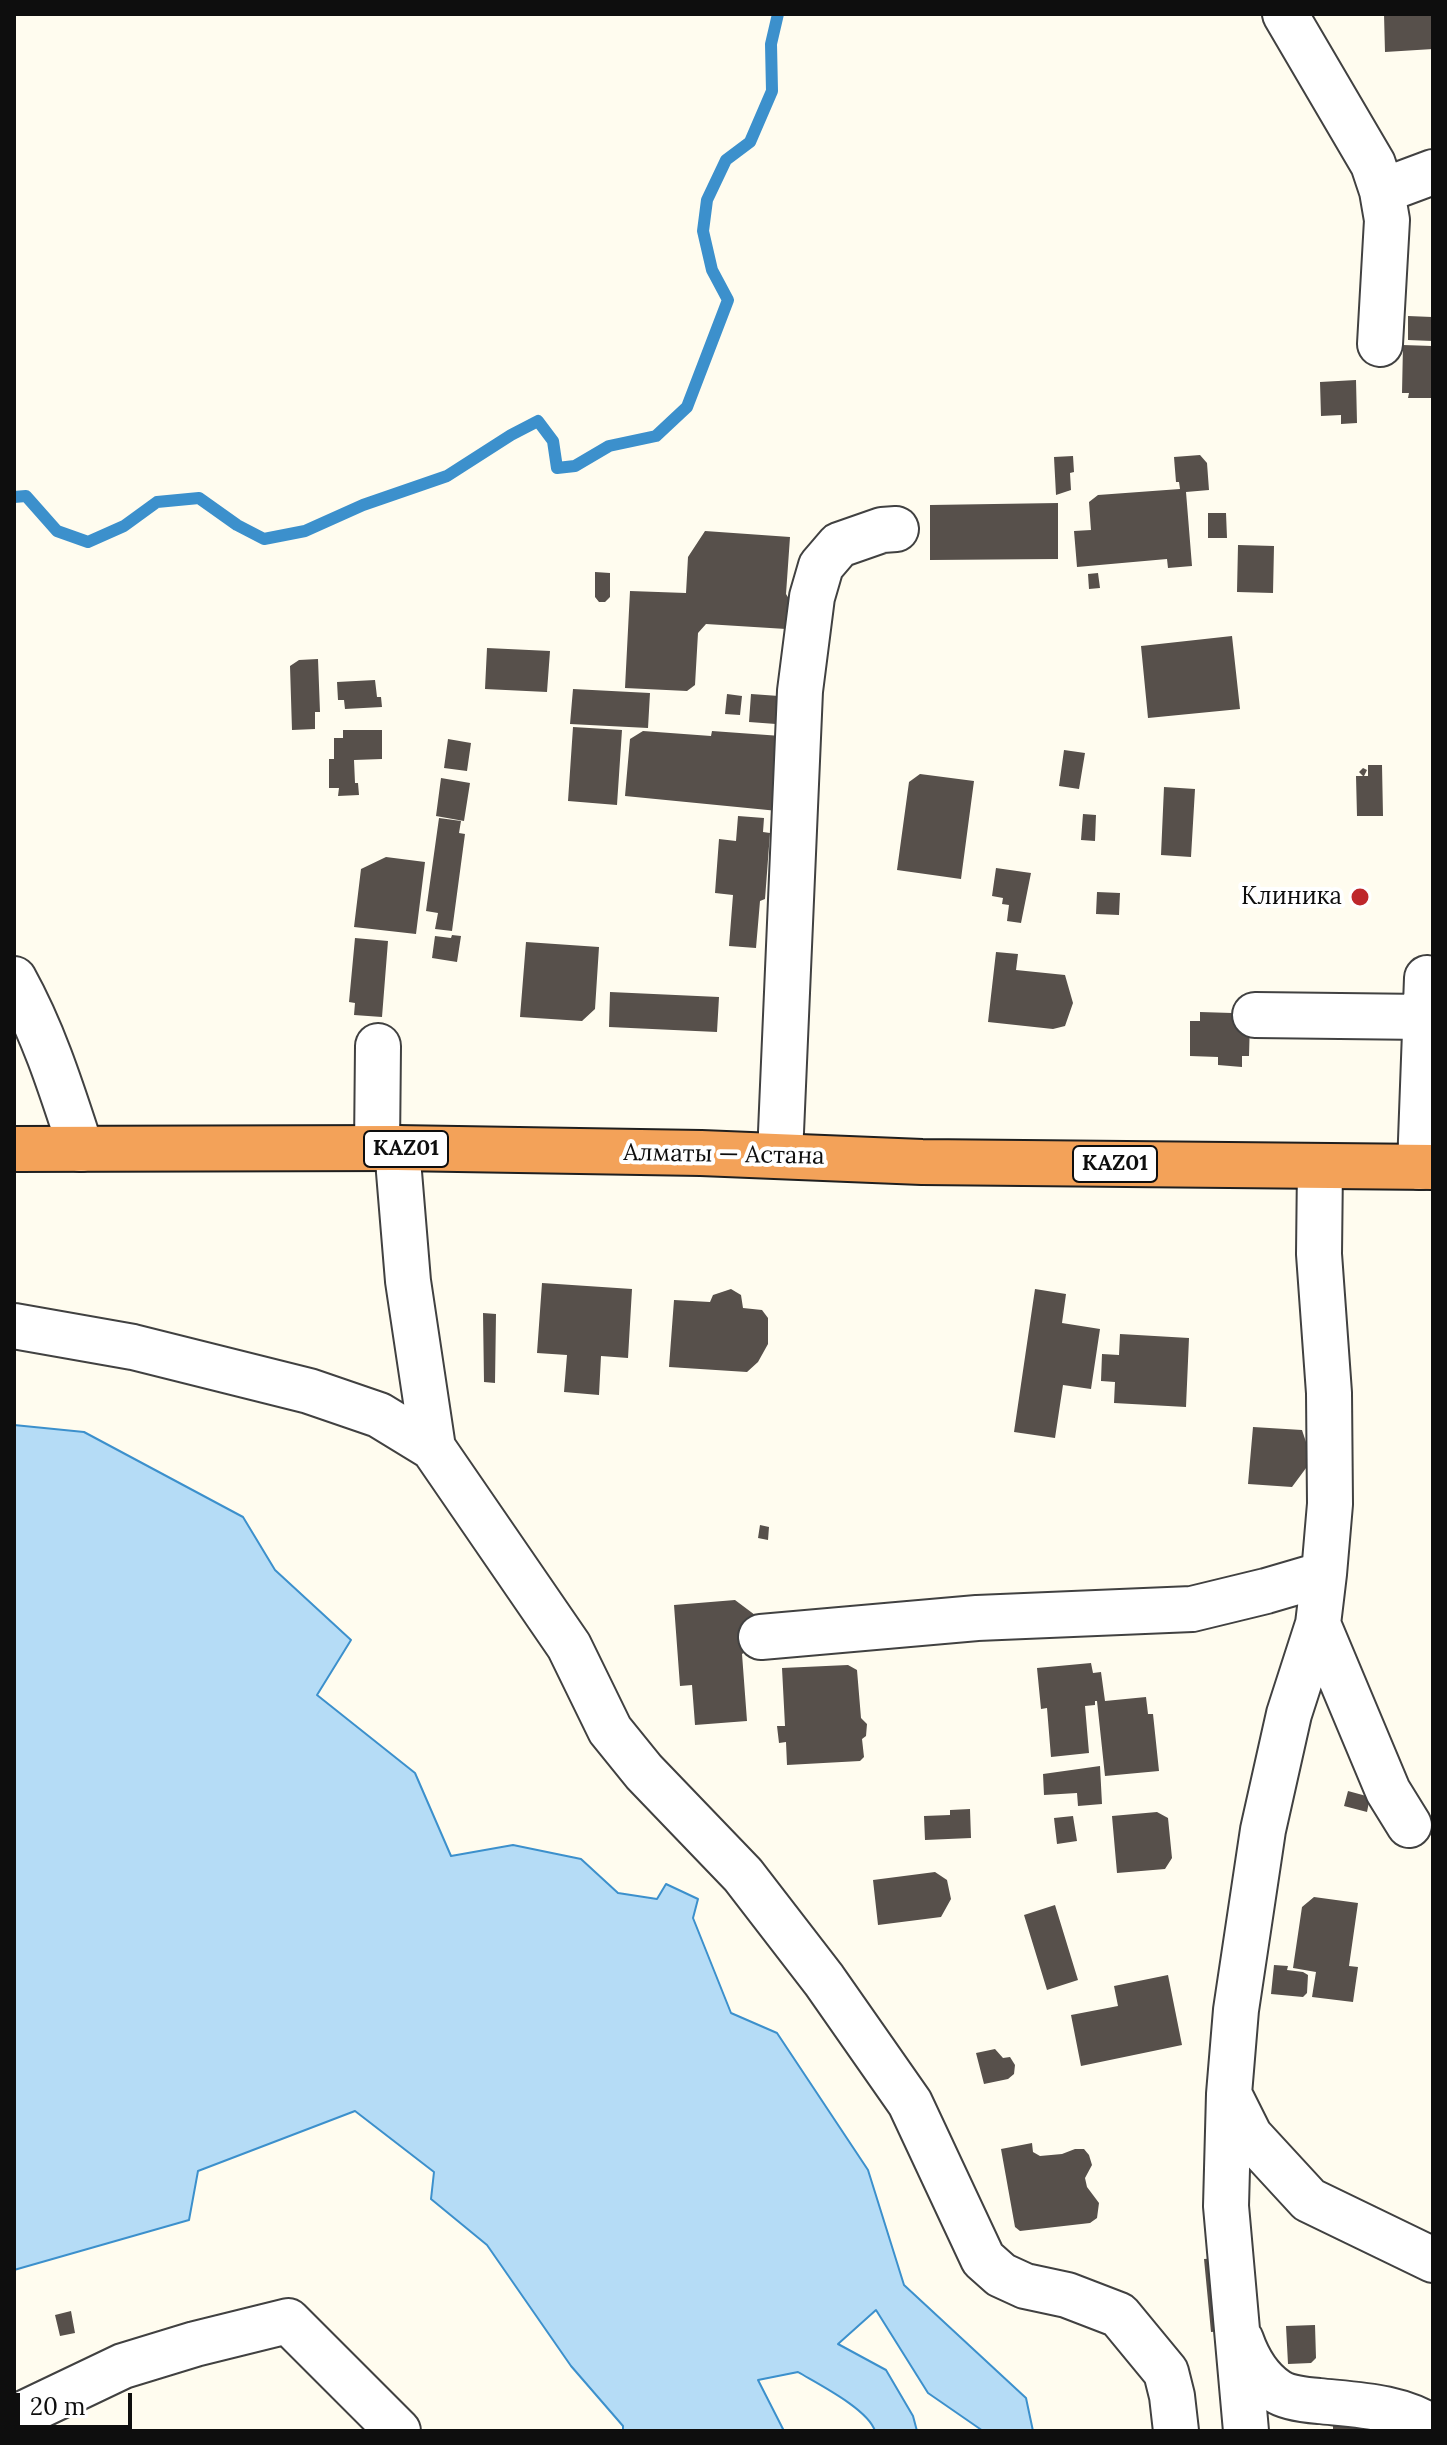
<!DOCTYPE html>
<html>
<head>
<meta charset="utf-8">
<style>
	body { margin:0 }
	#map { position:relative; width:1447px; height:2445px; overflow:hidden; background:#fffcef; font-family:Lora,serif }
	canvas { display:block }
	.frame { position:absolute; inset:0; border:16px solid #0e0e0e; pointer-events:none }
	.scale { position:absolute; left:16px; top:2393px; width:116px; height:36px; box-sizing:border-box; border:4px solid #0e0e0e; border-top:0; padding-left:10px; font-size:24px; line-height:28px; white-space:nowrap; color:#0e0e0e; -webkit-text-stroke:6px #fff; paint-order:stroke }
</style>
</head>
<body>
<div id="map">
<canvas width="1447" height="2445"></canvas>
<div class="frame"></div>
<div class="scale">20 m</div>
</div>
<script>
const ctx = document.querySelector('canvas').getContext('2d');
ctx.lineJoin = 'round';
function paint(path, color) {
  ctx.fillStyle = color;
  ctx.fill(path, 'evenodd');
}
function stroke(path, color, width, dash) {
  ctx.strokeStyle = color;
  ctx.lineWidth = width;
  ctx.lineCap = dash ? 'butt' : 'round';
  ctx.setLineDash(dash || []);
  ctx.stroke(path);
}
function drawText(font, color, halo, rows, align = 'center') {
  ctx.font = font + ' Lora,serif';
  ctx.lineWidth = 8;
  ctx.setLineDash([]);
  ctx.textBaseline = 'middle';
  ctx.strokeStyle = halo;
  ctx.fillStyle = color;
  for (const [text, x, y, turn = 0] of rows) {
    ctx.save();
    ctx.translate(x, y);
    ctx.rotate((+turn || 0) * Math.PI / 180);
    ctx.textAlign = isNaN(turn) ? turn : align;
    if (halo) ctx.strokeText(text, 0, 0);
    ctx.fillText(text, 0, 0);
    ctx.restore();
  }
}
const water = new Path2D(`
	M 14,1425 L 84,1432 L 243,1517 L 275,1570 L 351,1640 L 317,1695 L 415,1773 L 451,1856 L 513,1845 L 581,1859 L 618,1893 L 657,1899 L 666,1884 L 698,1899 L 693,1918 L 731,2013 L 777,2033 L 868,2170 L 904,2285 L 1026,2398 L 1033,2431 L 983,2431 L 928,2393 L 876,2310 L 838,2344 L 886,2370 L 913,2416 L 917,2431 L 875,2431 C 868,2409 818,2384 798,2372 L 758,2380 L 784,2431 L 623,2431 L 623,2426 L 571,2366 L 487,2245 L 431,2199 L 434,2172 L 355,2111 L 198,2171 L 189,2220 L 14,2270 Z`);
const stream = new Path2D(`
	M 14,497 L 26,496 L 57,531 L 88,542 L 124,526 L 157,502 L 199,498 L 237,525 L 264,539 L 305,531 L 363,505 L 447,476 L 511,435 L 538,421 L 553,441 L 557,468 L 575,466 L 609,446 L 656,436 L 687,407 L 728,300 L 712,270 L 703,231 L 707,200 L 726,160 L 750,142 L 772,91 L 771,44 L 778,14`);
const building = new Path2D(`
	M 1384,14 L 1432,14 L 1433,49 L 1385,52 Z
	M 1408,316 L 1432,317 L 1433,341 L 1408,340 Z
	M 1403,345 L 1432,346 L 1431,398 L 1408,398 L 1409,393 L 1402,393 Z
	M 1356,380 L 1357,423 L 1341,424 L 1341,415 L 1321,416 L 1320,382 Z
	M 1200,455 L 1207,463 L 1209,490 L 1186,492 L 1192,566 L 1168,568 L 1167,559 L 1077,567 L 1074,531 L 1091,530 L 1089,502 L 1098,495 L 1180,489 L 1179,482 L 1176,482 L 1174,457 Z
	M 1073,456 L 1074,472 L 1070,473 L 1071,490 L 1056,495 L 1054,457 Z
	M 1058,503 L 1058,559 L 930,560 L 930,505 Z
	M 1208,513 L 1226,513 L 1227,538 L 1208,538 Z
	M 705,531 L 790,537 L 786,594 L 796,610 L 786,629 L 706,624 L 698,633 L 695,685 L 687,691 L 625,688 L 630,591 L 686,593 L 688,557 Z
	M 1238,545 L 1274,546 L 1273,593 L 1237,592 Z
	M 595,572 L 610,573 L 610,597 L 605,602 L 599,602 L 595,597 Z
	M 1098,573 L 1100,588 L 1089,589 L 1088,574 Z
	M 1232,636 L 1240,709 L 1148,718 L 1141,646 Z
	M 487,648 L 550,651 L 547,692 L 485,689 Z
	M 318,659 L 320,712 L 315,712 L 315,729 L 292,730 L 290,666 L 299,660 Z
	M 375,680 L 377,697 L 381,697 L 382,707 L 345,709 L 344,700 L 338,700 L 337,682 Z
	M 573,689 L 650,693 L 648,728 L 570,724 Z
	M 727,694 L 742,696 L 740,715 L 725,714 Z
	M 751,694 L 779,696 L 776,724 L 749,722 Z
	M 573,727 L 622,730 L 617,805 L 568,801 Z
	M 343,730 L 382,730 L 382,759 L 354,760 L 355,783 L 358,783 L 359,795 L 338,796 L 339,788 L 329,788 L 329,759 L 334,759 L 334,738 L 343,738 Z
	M 643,731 L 711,736 L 712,731 L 781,736 L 778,811 L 625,796 L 630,739 Z
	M 448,739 L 471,743 L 467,771 L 444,768 Z
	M 1064,750 L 1085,753 L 1079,789 L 1059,786 Z
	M 1368,765 L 1382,765 L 1383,816 L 1357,816 L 1356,776 L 1363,776 L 1359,772 L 1363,768 L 1367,770 L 1364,776 L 1368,776 Z
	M 920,774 L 974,781 L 961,879 L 897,870 L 909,782 Z
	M 441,778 L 470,783 L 464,821 L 436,816 Z
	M 1164,787 L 1195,789 L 1191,857 L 1161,855 Z
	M 1083,814 L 1096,815 L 1095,841 L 1081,840 Z
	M 738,816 L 764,818 L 763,832 L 770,833 L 765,899 L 760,901 L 756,948 L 729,946 L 733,895 L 715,893 L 719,839 L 736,841 Z
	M 439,818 L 461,821 L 459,833 L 465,834 L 452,931 L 435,929 L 438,913 L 426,911 Z
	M 386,857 L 425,862 L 416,934 L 354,927 L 361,869 Z
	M 996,868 L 1031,873 L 1021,923 L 1007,921 L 1009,905 L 1002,904 L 1003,898 L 992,896 Z
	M 1097,892 L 1120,893 L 1119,915 L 1096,914 Z
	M 452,935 L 461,936 L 457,962 L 432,958 L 435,936 L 451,938 Z
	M 355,938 L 388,941 L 382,1017 L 354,1015 L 355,1003 L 349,1002 Z
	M 526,942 L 599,947 L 595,1009 L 582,1021 L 520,1017 Z
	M 996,952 L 1018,954 L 1016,970 L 1065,975 L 1073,1003 L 1065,1026 L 1053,1029 L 988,1022 Z
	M 610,992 L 719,997 L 717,1032 L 609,1027 Z
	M 1200,1012 L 1232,1013 L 1232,1019 L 1250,1020 L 1249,1056 L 1242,1056 L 1242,1067 L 1218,1065 L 1218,1057 L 1190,1056 L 1190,1021 L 1200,1021 Z
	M 542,1283 L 632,1289 L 628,1358 L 601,1356 L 599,1395 L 564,1392 L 567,1355 L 537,1353 Z
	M 731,1289 L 741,1295 L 743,1308 L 762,1310 L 768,1318 L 768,1344 L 758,1362 L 747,1372 L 669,1367 L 674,1300 L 710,1302 L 713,1295 Z
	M 1035,1289 L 1066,1294 L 1062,1323 L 1100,1329 L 1091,1389 L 1063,1385 L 1055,1438 L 1014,1432 Z
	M 483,1313 L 496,1314 L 495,1383 L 484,1382 Z
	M 1120,1334 L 1189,1338 L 1186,1407 L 1114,1403 L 1115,1382 L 1101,1381 L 1102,1354 L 1119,1355 Z
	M 1253,1427 L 1302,1430 L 1312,1460 L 1292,1487 L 1248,1484 Z
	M 760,1525 L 769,1527 L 768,1540 L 758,1538 Z
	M 735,1600 L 759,1618 L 749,1650 L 742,1654 L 747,1721 L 695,1725 L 692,1685 L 680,1686 L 674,1605 Z
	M 1091,1663 L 1093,1673 L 1101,1672 L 1105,1701 L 1146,1697 L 1148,1714 L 1153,1714 L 1159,1771 L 1105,1776 L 1097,1701 L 1095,1701 L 1095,1705 L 1085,1706 L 1089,1753 L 1051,1757 L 1047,1708 L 1041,1709 L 1037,1668 Z
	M 848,1665 L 857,1670 L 861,1718 L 867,1724 L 866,1736 L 862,1739 L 864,1757 L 860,1761 L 787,1765 L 786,1742 L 779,1743 L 777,1726 L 785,1726 L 782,1668 Z
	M 1100,1766 L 1102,1804 L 1078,1806 L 1077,1793 L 1044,1795 L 1043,1774 Z
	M 1348,1791 L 1370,1797 L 1367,1812 L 1344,1806 Z
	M 970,1809 L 971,1838 L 925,1840 L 924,1816 L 950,1815 L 950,1810 Z
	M 1157,1812 L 1168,1818 L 1172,1858 L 1165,1869 L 1117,1873 L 1112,1816 Z
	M 1073,1816 L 1077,1841 L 1057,1844 L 1054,1818 Z
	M 935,1872 L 947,1880 L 951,1899 L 941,1917 L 878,1925 L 873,1880 Z
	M 1314,1897 L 1358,1903 L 1349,1966 L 1358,1967 L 1353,2002 L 1312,1997 L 1316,1972 L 1293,1968 L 1302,1907 Z
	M 1055,1905 L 1078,1980 L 1047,1990 L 1024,1915 Z
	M 1274,1965 L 1288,1966 L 1287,1970 L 1303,1972 L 1308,1975 L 1307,1993 L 1303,1997 L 1271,1994 Z
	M 1168,1975 L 1182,2045 L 1081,2066 L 1071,2015 L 1118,2006 L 1114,1986 Z
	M 995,2049 L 1003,2058 L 1010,2057 L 1015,2065 L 1014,2074 L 1008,2079 L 984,2084 L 976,2053 Z
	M 1032,2143 L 1033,2152 L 1040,2156 L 1062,2154 L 1075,2149 L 1084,2149 L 1089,2155 L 1092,2165 L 1085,2178 L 1087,2187 L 1099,2203 L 1097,2218 L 1090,2223 L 1020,2231 L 1015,2227 L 1001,2149 Z
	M 1219,2258 L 1226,2331 L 1211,2332 L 1204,2259 Z
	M 71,2311 L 75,2333 L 60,2336 L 55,2315 Z
	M 1315,2325 L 1316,2358 L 1311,2363 L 1288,2364 L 1286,2326 Z
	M 1366,2421 L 1367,2431 L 1333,2431 L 1333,2422 Z`);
const minor = new Path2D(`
	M 1285,14 L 1373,164 L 1382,191 L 1387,220 L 1380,344
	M 1382,191 L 1433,172
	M 14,979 C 44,1033 62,1091 81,1149
	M 1255,1015 L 1425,1017
	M 377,1148 L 378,1046
	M 397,1148 L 408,1281 L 433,1448
	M 780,1155 L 800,691 L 812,597 L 821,566 L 839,545 L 882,530 L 896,529
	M 1420,1167 L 1427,978
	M 14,1326 L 133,1347 L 309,1391 L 379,1415 L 433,1448 L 569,1646 L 610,1730 L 644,1772 L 743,1875 L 824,1980 L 910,2103 L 983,2259 L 1001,2275 L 1025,2286 L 1067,2295 L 1119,2315 L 1166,2372 L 1172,2396 L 1176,2431
	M 1318,1624 L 1388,1791 L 1409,1825
	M 761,1637 L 977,1618 L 1192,1609 L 1266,1591 L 1324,1574
	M 1229,2094 L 1250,2136 L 1309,2200 L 1433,2260
	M 1241,2340 C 1248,2360 1259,2379 1277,2391 C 1287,2398 1306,2400 1319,2401 C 1357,2405 1400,2406 1433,2428
	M 14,2418 L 123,2366 L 195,2344 L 288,2321 L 398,2431
	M 1246,2431 L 1226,2206 L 1229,2094 L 1236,2010 L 1263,1830 L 1289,1714 L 1318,1624 L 1324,1574 L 1330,1504 L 1329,1393 L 1319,1254 L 1320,1166`);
const highway = new Path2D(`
	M 14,1149 L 397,1148 L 701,1153 L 922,1162 L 1433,1167`);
const markers = [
	[1360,897,10,"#be272b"]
];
const shields = [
	[406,1149,84],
	[1115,1164,84]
];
const shieldNames = [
	["KАZ01",406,1149],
	["KАZ01",1115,1164]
];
const poiNames = [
	["Клиника",1342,897]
];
const streetNames = [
	["Алматы — Астана",724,1155,1]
];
paint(water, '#b5dcf6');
stroke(water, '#3c90cc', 2);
stroke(stream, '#3c90cc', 12);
paint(building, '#57504b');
stroke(minor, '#414141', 48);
stroke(highway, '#1f1f1f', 48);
stroke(minor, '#fff', 44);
stroke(highway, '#f3a259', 44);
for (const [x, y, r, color] of markers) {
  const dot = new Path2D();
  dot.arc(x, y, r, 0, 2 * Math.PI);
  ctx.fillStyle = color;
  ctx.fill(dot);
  stroke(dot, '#fff', 3);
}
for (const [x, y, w] of shields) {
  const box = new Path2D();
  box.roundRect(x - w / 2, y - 18, w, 36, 6);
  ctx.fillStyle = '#fff';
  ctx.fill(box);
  stroke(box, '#0e0e0e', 2);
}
drawText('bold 22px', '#0e0e0e', null, shieldNames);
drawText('24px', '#0e0e0e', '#fff', poiNames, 'right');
drawText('24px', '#0e0e0e', '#fff', streetNames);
</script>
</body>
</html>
